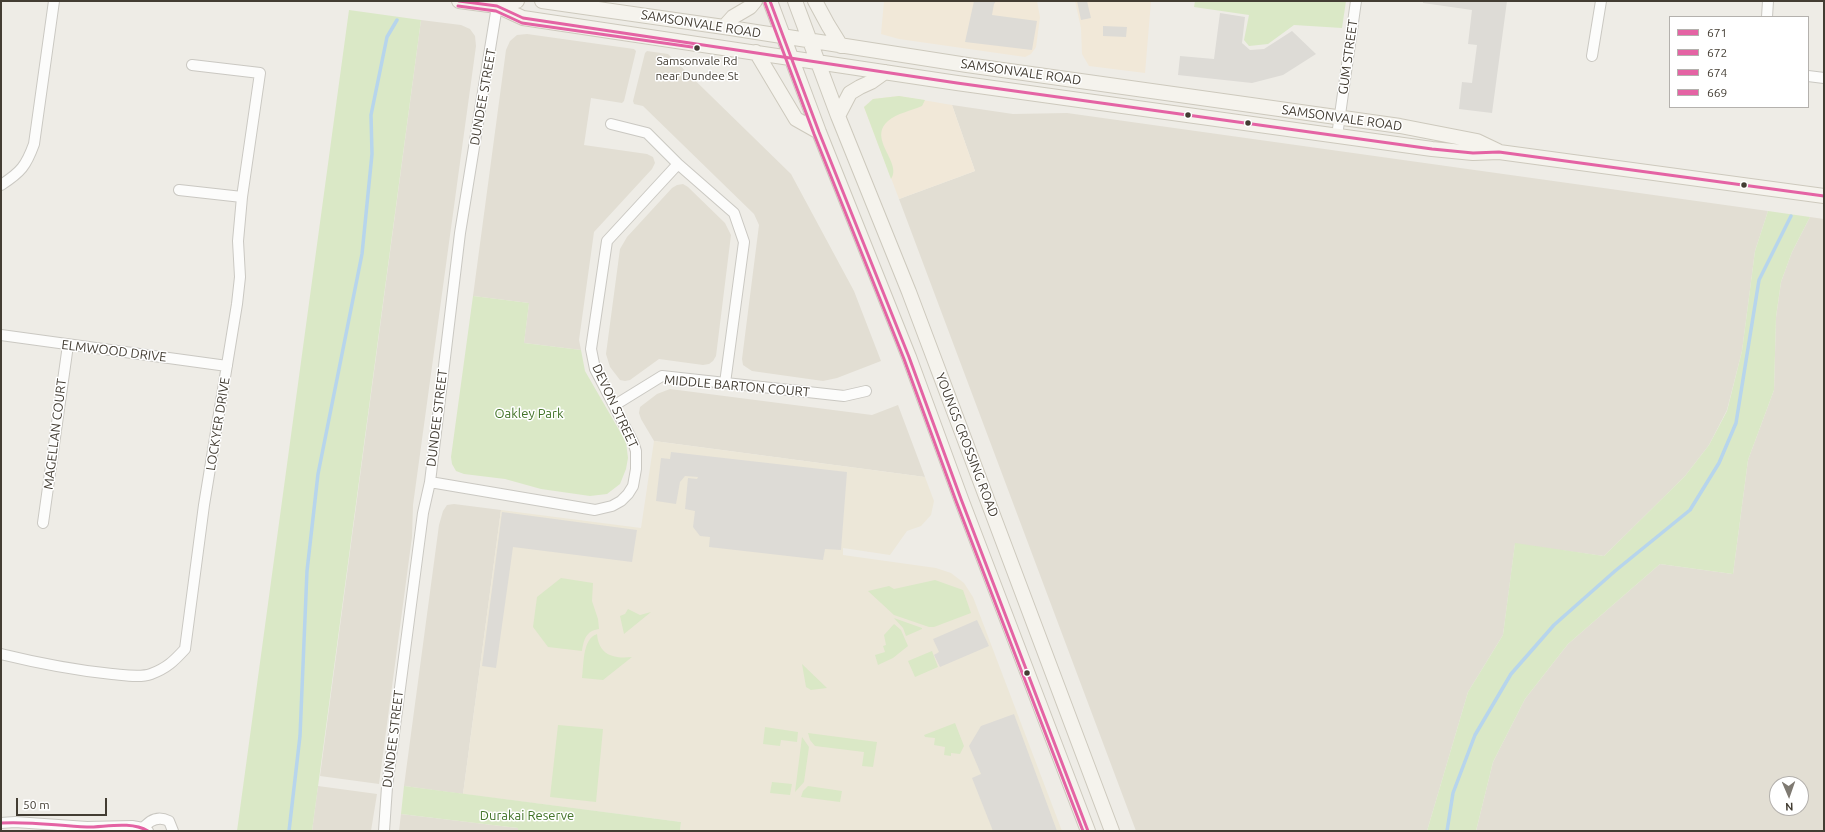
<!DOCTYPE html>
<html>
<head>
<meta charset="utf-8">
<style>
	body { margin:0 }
	#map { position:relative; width:1825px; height:832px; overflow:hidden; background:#eeece6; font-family:Ubuntu,sans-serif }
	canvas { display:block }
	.frame { position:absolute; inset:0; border:2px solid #433d33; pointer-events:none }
	.legend { position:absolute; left:1669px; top:16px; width:140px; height:92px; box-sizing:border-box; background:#fff; border:1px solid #b4b1ad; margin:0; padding:5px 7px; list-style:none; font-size:12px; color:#433d33 }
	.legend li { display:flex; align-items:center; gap:8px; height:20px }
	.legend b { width:20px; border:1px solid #b4b1ad }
	.north { position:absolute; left:1769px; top:776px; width:40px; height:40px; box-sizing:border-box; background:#fff; border:1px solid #b4b1ad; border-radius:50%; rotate:178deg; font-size:11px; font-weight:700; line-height:16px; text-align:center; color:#433d33 }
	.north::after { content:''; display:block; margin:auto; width:14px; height:18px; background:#7f7a72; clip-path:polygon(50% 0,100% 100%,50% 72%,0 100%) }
	.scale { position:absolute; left:16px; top:798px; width:91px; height:18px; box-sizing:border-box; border:2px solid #433d33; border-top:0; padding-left:5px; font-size:12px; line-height:14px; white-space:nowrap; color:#433d33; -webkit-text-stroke:3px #fff; paint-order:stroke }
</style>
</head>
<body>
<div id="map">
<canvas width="1825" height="832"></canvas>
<div class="frame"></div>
<ul class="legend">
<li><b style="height:5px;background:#e463a4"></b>671</li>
<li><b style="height:5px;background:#e463a4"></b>672</li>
<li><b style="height:5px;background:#e463a4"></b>674</li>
<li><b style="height:5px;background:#e463a4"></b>669</li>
</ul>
<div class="north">N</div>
<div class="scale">50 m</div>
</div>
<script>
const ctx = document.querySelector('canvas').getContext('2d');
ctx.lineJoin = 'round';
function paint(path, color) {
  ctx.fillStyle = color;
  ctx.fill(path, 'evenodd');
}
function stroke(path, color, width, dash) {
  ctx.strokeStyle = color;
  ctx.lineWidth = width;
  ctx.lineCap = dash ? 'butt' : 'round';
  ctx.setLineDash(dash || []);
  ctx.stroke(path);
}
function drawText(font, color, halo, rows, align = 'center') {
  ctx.font = font + ' Ubuntu,sans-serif';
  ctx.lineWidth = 3;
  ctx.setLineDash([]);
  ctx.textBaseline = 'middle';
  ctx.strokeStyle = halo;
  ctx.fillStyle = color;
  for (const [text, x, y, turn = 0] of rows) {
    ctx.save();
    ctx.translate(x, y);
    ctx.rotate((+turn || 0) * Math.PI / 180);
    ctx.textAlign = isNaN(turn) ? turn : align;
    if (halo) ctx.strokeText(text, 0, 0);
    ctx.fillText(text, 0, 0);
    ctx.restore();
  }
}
const residential = new Path2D(`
	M 421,20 L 461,25 L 470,29 L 475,36 L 476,46 L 413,505 L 412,537 L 379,784 L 320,776 Z
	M 527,34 L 634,49 L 636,51 L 624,101 L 622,103 L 591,98 L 584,145 L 647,154 L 653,157 L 655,163 L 652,169 L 594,232 L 579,340 L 581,350 L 524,343 L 529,303 L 473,296 L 506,50 L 510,41 L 517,35 Z
	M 647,51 L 668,54 L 791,174 L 854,291 L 881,361 L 837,378 L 823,381 L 752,371 L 743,365 L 742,359 L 759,225 L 754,214 L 643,106 L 634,104 L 633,101 L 645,53 Z
	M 952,105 L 1013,114 L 1067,113 L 1768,211 L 1755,251 L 1742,351 L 1727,410 L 1709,445 L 1685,476 L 1604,556 L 1515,544 L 1503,635 L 1468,692 L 1427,831 L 1136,831 L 899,199 L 975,171 Z
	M 683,184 L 688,187 L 725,223 L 731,235 L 716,356 L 713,361 L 709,364 L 703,365 L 659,359 L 630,380 L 625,381 L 620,380 L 610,367 L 606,354 L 620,249 L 627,237 L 672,188 L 677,185 Z
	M 1810,217 L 1824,219 L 1824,831 L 1476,831 L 1493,762 L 1525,699 L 1568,644 L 1660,564 L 1733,574 L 1748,460 L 1774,390 L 1776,317 L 1781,282 L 1792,252 ZM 1777,784 L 1801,784 L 1801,808 L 1777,808 Z
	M 670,389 L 872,415 L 898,405 L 925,477 L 654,441 L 641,419 L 639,413 L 640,407 L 657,394 Z
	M 454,504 L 501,510 L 463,794 L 404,786 L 439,525 L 443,511 L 447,505 Z
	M 318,786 L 377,794 L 371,831 L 312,831 Z
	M 401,814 L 518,828 L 518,831 L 399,831 Z`);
const commercial = new Path2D(`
	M 884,1 L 1037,1 L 1040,17 L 1036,47 L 1031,54 L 1025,57 L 899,39 L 881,34 Z
	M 1075,1 L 1151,1 L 1145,73 L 1089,66 L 1082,54 L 1081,28 Z
	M 899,96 L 952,105 L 975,171 L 899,199 L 864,107 L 873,99 Z`);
const education = new Path2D(`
	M 654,441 L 925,477 L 934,501 L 931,515 L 921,526 L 907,531 L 890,555 L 843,548 L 843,555 L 936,568 L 951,573 L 964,583 L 973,597 L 1062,831 L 680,831 L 681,822 L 463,794 L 501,510 L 641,528 Z`);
const green = new Path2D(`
	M 1195,1 L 1346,1 L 1342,28 L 1294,25 L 1268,44 L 1249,46 L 1244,40 L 1249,15 L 1194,7 Z
	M 349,10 L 421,20 L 312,831 L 237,831 Z
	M 899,96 L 925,100 L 922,106 C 911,111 897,113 888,121 C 867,139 903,163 891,179 L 864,107 L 873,99 Z
	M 1768,211 L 1810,217 L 1792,252 L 1781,282 L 1776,317 L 1774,390 L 1748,460 L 1733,574 L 1660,564 L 1568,644 L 1525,699 L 1493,762 L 1476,831 L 1427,831 L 1468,692 L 1503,635 L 1515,543 L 1604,556 L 1685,476 L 1709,445 L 1727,411 L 1742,351 L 1755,251 Z
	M 473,296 L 529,303 L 524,343 L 581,350 L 585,371 L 626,442 L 628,458 L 626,469 L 620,484 L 607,494 L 590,496 L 541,489 L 505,479 L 464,474 L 456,471 L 452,464 L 451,457 Z
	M 561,578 L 593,583 L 592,601 L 598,619 L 599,629 C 586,631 584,639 582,651 L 548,647 L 533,627 L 537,597 Z
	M 935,580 L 963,590 L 971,613 L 934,627 L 929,627 L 894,615 L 868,591 L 889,586 L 894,589 Z
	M 628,609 L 640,615 L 651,612 L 624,634 L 620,616 L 625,614 Z
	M 894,618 L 922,628 L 922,629 L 906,636 L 903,628 Z
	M 894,624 L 901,630 L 908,646 L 893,658 L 878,665 L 875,655 L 885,652 L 883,646 L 886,645 L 884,635 Z
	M 597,634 C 599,655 613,659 632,657 L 603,680 L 582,678 C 584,665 582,639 597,634 Z
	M 932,651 L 938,667 L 915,677 L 908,661 Z
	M 802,664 L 827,688 L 811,690 L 806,687 Z
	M 955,723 L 964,746 L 960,754 L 951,753 L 951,756 L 944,755 L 945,747 L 934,745 L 935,738 L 925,737 L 924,735 Z
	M 558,725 L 603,729 L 596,802 L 550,797 Z
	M 765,727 L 798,732 L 797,742 L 781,740 L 780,746 L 763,744 Z
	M 808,733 L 877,742 L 873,767 L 862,766 L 864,752 L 815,746 L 810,740 Z
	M 802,737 L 809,747 L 804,782 L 795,792 Z
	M 772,782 L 792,784 L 790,795 L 770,793 Z
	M 404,786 L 681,822 L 680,831 L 518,831 L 518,828 L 401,814 Z
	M 808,786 L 842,791 L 840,802 L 801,797 L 803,791 Z`);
const parking = new Path2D(`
	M 974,1 L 996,1 L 994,4 L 992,15 L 1037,21 L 1032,50 L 965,42 Z
	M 1077,1 L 1087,1 L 1091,18 L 1081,20 Z
	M 1423,1 L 1507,1 L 1492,113 L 1459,109 L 1462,82 L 1472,83 L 1477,45 L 1468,44 L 1472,10 L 1423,3 Z
	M 1220,13 L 1245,17 L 1242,43 L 1250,50 L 1264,49 L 1292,31 L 1316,54 L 1283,75 L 1252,83 L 1178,75 L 1180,56 L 1214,59 Z
	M 1103,26 L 1127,27 L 1126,37 L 1103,36 Z
	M 671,452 L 847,472 L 841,550 L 825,549 L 823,560 L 709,547 L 710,537 L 700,536 L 693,527 L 695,511 L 685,509 L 688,478 L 697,479 L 698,477 L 685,476 L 680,482 L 676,504 L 656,501 L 661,458 L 670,459 Z
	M 502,512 L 637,530 L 632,562 L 513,547 L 496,668 L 482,666 Z
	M 977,620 L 989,646 L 940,667 L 934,655 L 939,652 L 933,639 Z
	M 1014,714 L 1057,831 L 993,831 L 972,778 L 981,774 L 969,746 L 981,726 Z`);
const stream = new Path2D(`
	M 289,831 L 300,736 L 307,571 L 318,474 L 362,254 L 372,154 L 371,115 L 387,37 L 397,20
	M 1447,831 L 1453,793 L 1475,735 L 1511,674 L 1554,625 L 1615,571 L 1690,510 L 1719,463 L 1736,423 L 1759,280 L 1791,216`);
const street = new Path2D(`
	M 1767,17 L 1768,1
	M 1592,56 L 1601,1
	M 1808,76 L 1824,78
	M 611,124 L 647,133 L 678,164 L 734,213 L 744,242 L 725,383
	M 1337,136 L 1356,1
	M 1,185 C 21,172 26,166 34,144 L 54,1
	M 179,190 L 242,197
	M 1,335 L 227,366
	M 615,405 L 662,376 L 844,396 L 866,391
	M 430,482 L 595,510 L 612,506 L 621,501 L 628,494 L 633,486 L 636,469 L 636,451 L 633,442 L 595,369 L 591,349 L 607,241 L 678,164
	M 43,523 L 68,345
	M 1,654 C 38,663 74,670 112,674 C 124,675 140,678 151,674 C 167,668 174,661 185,649 L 204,505 L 237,304 L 240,277 L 238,241 L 242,197 L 260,73 L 192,65
	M 1,823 L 15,822 L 87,827 L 132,826 L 143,828 L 148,831
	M 141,831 C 148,821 157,815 169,821 L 173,831
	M 384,831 L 387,787 L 423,513 L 430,482 L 460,233 L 497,6`);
const secondary = new Path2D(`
	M 459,1 L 497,6 L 523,18 L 957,83 L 1432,149 L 1473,153 L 1499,152 L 1824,196
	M 542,1 L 724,27 L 967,65 L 1400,126 L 1477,141 L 1498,151
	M 770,1 L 819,132 L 909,357 L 961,499 L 1088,831
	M 795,1 L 838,116 L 909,292 L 1112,831
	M 815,1 L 828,25 L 841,46
	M 497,6 L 517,1
	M 724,27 L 733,17 L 750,7 L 755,1
	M 756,52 L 796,119 L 819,132
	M 838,116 L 850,93 L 860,87 L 871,82 L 885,72`);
const bus1 = new Path2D(`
	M 459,1 L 497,6 L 523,18 L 957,83 L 1432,149 L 1473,153 L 1499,152 L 1824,196`);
const bus2 = new Path2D(`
	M 770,1 L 819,132 L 909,357 L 961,499 L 1088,831
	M 1,823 C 30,821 58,826 87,827 C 106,827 131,821 148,831`);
const bus3 = new Path2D(`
	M 765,3 L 814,134 L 904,359 L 956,501 L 1083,831`);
const bus4 = new Path2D(`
	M 458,6 L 496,11 L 522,23 L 699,48`);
const markers = [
	[697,48,3.5,"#433d33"],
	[1188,115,3.5,"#433d33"],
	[1248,123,3.5,"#433d33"],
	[1744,185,3.5,"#433d33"],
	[1027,673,3.5,"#433d33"]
];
const busNames = [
	["Samsonvale Rd",697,61],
	["near Dundee St",697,76]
];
const streetNames = [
	["SAMSONVALE ROAD",701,24,9],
	["GUM STREET",1348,57,-82],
	["SAMSONVALE ROAD",1021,72,8],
	["DUNDEE STREET",483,97,-80],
	["SAMSONVALE ROAD",1342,118,8],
	["ELMWOOD DRIVE",114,351,7],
	["MIDDLE BARTON COURT",737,386,5],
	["DEVON STREET",615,406,65],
	["DUNDEE STREET",437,418,-83],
	["LOCKYER DRIVE",218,424,-81],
	["MAGELLAN COURT",55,434,-83],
	["YOUNGS CROSSING ROAD",967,445,69],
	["DUNDEE STREET",393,739,-83]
];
const parkNames = [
	["Oakley Park",529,414],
	["Durakai Reserve",527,816]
];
paint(residential, '#e2ded3');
paint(commercial, '#f1e8d8');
paint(education, '#ece7d8');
paint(green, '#dae8c6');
paint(parking, '#dddbd6');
stroke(stream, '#b7d5ec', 3.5);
stroke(street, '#cac8c2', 12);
stroke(secondary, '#cdc9bd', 16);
stroke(street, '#fcfcfb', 10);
stroke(secondary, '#f5f3ed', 14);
stroke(bus1, '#e463a4', 3);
stroke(bus2, '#e463a4', 3);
stroke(bus3, '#e463a4', 3);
stroke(bus4, '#e463a4', 3);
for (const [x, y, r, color] of markers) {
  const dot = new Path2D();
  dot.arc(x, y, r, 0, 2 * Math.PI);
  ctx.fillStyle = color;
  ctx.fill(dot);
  stroke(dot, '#fff', 1.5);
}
drawText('12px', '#433d33', '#fff', busNames);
drawText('13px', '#433d33', '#fff', streetNames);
drawText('13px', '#427328', '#fff', parkNames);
</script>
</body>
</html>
